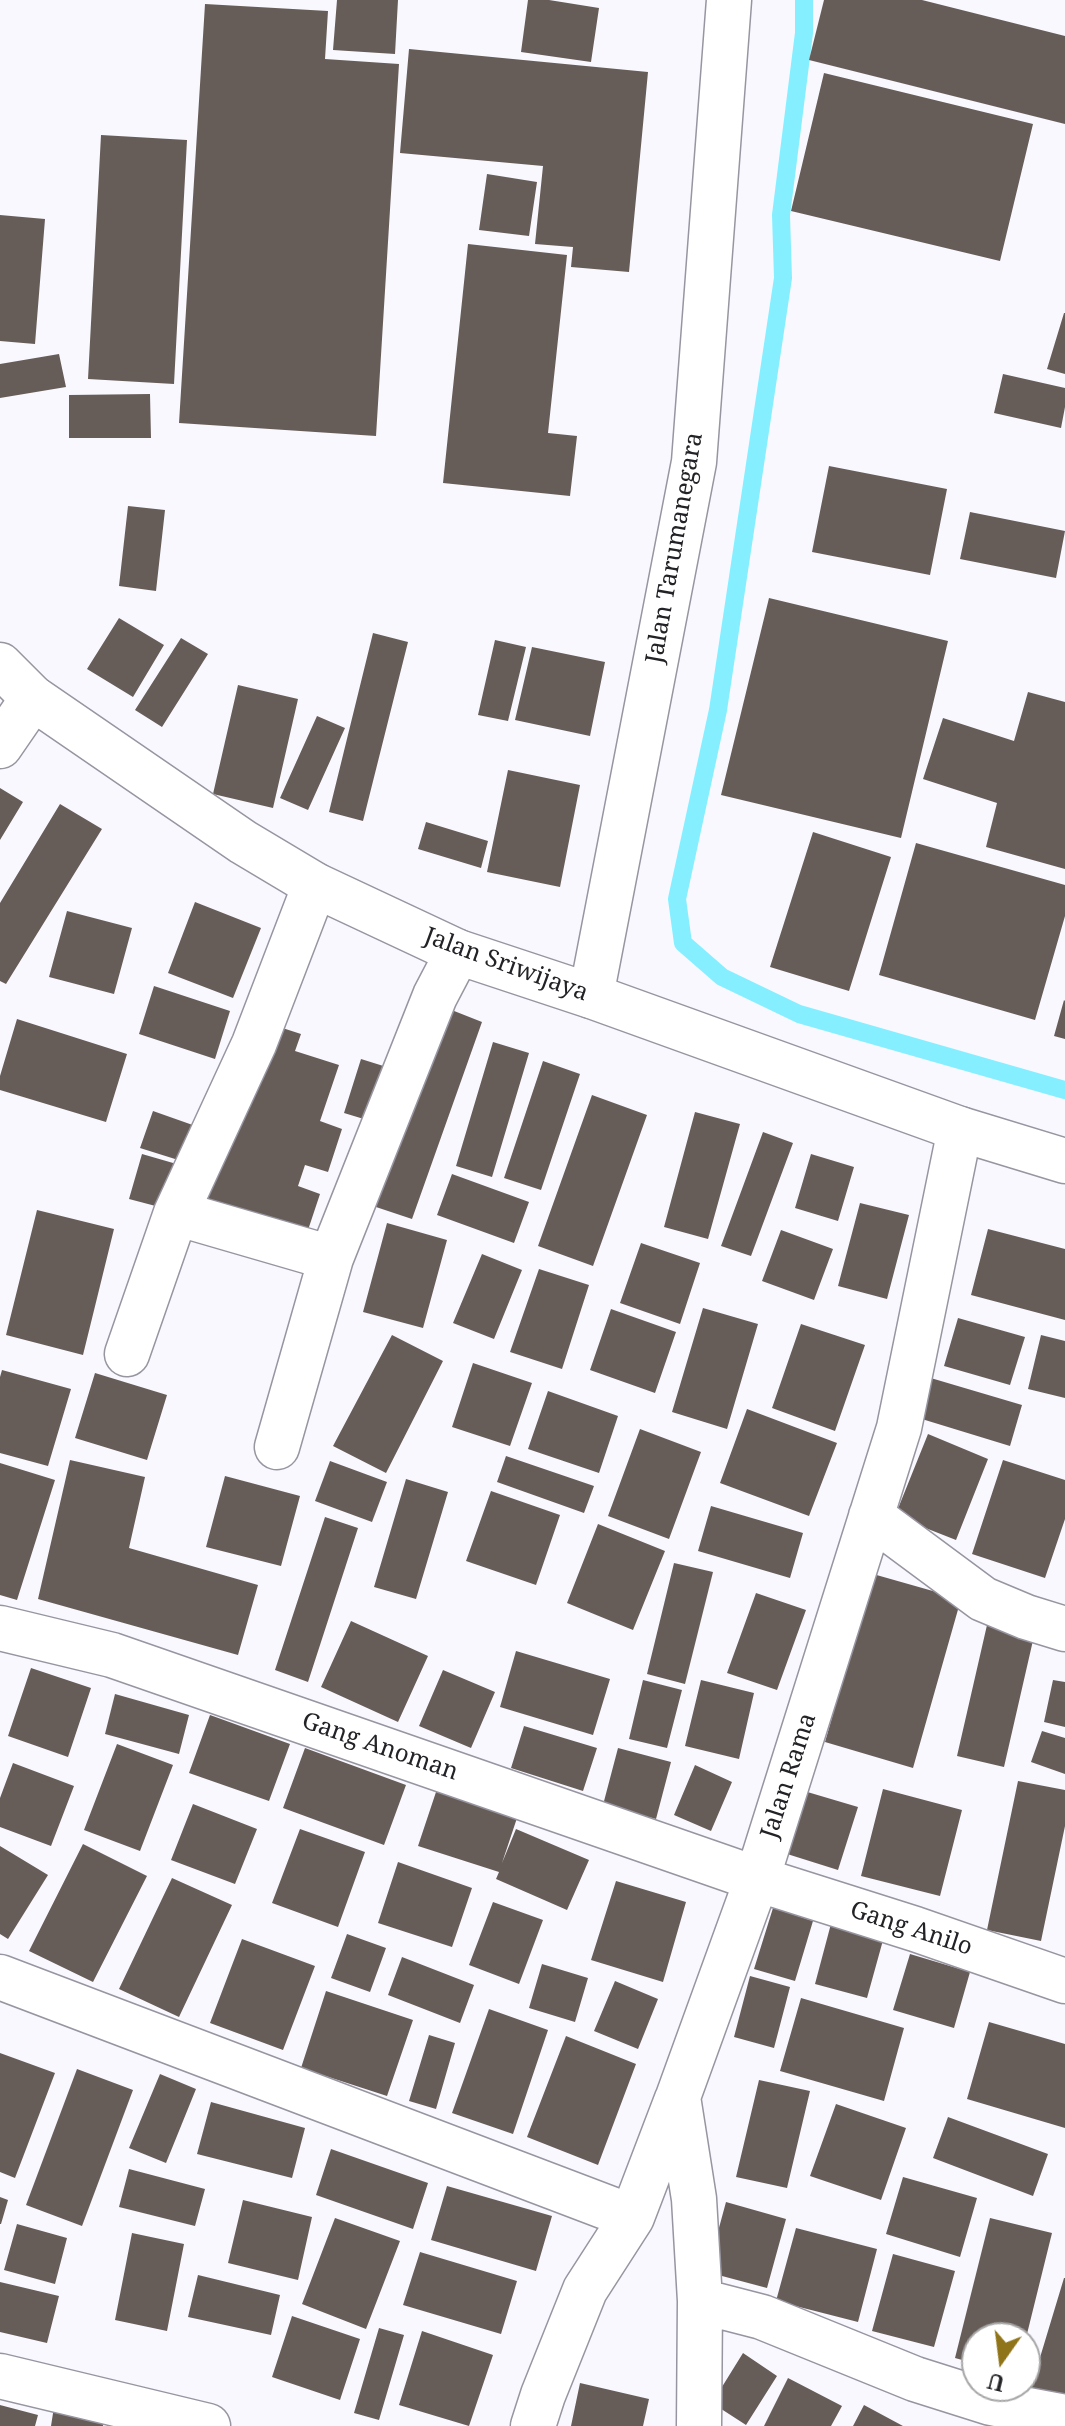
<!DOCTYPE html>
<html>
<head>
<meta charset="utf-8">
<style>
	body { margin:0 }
	#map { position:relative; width:1065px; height:2426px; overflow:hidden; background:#f9f8ff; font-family:"Noto Serif",serif }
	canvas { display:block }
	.north { position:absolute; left:961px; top:2322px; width:80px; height:80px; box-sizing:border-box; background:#fff; border:2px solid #a7a7a8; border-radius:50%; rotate:194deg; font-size:22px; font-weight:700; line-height:32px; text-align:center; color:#232226 }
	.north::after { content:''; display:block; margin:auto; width:28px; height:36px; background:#8f7419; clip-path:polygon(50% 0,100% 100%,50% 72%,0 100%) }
</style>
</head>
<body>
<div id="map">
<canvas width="1065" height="2426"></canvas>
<div class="north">U</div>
</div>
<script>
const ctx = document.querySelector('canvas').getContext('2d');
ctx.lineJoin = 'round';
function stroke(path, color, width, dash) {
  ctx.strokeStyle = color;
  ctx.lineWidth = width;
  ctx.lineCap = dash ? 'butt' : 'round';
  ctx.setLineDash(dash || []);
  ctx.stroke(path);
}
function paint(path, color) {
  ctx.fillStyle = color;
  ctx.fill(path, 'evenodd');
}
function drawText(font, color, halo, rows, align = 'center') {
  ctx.font = font + ' "Noto Serif",serif';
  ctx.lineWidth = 8;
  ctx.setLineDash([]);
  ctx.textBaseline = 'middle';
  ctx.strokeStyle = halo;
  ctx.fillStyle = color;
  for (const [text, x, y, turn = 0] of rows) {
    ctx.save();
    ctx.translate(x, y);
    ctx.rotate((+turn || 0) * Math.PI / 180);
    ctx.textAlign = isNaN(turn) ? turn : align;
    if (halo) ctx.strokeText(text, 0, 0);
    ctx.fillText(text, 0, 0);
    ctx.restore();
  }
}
const stream = new Path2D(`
	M 804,0 L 804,33 L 781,215 L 783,278 L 718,710 L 677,899 L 683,943 L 722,977 L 799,1014 L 1065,1090`);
const building = new Path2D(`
	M 337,0 L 398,0 L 395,54 L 333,50 Z
	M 528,0 L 549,0 L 599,8 L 591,62 L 521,52 Z
	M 824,0 L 922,0 L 1065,36 L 1065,124 L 809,60 Z
	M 205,4 L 328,11 L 325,59 L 399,64 L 376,436 L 179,423 Z
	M 409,49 L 648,72 L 629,272 L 571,267 L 573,247 L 535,244 L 543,166 L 400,153 Z
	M 824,73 L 1033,124 L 1000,261 L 791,211 Z
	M 101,135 L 187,140 L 174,384 L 88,379 Z
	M 487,174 L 537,182 L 529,236 L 479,230 Z
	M 0,215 L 45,219 L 35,344 L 0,341 Z
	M 468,244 L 567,255 L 548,433 L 577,436 L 570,496 L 443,483 Z
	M 1064,313 L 1065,313 L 1065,374 L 1047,369 Z
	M 59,354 L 66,387 L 0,398 L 0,364 Z
	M 1003,374 L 1065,388 L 1065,407 L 1061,428 L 994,413 Z
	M 150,394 L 151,438 L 69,438 L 69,395 Z
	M 829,466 L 947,489 L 930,575 L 812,552 Z
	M 128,506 L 165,510 L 156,591 L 119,586 Z
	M 970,512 L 1065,531 L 1056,578 L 960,559 Z
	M 769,598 L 948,641 L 901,838 L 721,795 Z
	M 119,618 L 164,645 L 133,697 L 87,669 Z
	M 373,633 L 408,642 L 363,821 L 329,812 Z
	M 181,638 L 208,654 L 162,727 L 135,710 Z
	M 495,640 L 526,647 L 508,721 L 478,715 Z
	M 532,647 L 605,662 L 590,736 L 515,720 Z
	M 238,685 L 298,699 L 273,808 L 213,794 Z
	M 1028,692 L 1065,702 L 1065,869 L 986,847 L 997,803 L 923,779 L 943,718 L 1014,741 Z
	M 317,716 L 345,728 L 308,810 L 280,798 Z
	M 508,770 L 580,785 L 560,887 L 487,872 Z
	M 0,788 L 23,802 L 0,840 Z
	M 60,804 L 102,829 L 6,984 L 0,981 L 0,903 Z
	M 426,822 L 488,841 L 481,868 L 418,849 Z
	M 813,832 L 891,857 L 849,991 L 770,967 Z
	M 916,843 L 1065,885 L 1065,916 L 1035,1020 L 879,975 Z
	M 195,902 L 261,928 L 233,998 L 168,973 Z
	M 67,911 L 132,928 L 114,994 L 49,977 Z
	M 154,986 L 230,1011 L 215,1059 L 139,1034 Z
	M 1064,1000 L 1065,1001 L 1065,1039 L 1054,1036 Z
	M 444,1007 L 482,1022 L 412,1219 L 373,1206 Z
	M 17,1019 L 127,1054 L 106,1122 L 0,1090 L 0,1076 Z
	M 267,1023 L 301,1034 L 295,1051 L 339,1065 L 320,1121 L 342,1129 L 328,1172 L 305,1165 L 298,1186 L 320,1194 L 305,1239 L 205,1204 Z
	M 493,1042 L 529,1053 L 492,1177 L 456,1166 Z
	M 361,1059 L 393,1069 L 377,1123 L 344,1113 Z
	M 543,1061 L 580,1074 L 541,1190 L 504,1178 Z
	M 592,1095 L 647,1115 L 593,1266 L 538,1246 Z
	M 153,1111 L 204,1129 L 191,1164 L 140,1148 Z
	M 695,1112 L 740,1124 L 708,1239 L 664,1227 Z
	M 763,1132 L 793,1143 L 751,1256 L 721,1246 Z
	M 142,1154 L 180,1165 L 167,1209 L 129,1199 Z
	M 811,1154 L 854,1167 L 838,1221 L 795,1208 Z
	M 452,1174 L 529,1202 L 514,1243 L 437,1215 Z
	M 860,1203 L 909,1215 L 887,1299 L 838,1286 Z
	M 37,1210 L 114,1229 L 83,1355 L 6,1335 Z
	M 387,1223 L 447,1240 L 423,1328 L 363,1312 Z
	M 988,1229 L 1065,1249 L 1065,1320 L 971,1295 Z
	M 781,1230 L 833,1249 L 814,1300 L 762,1281 Z
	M 641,1243 L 700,1263 L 680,1324 L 620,1303 Z
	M 482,1254 L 522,1270 L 494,1339 L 453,1323 Z
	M 539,1269 L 589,1285 L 562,1369 L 510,1352 Z
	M 703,1308 L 758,1324 L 727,1429 L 672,1412 Z
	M 611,1309 L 676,1332 L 655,1393 L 590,1370 Z
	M 958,1318 L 1025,1337 L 1010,1385 L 944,1366 Z
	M 801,1324 L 865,1345 L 835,1431 L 772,1408 Z
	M 392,1335 L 443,1361 L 386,1473 L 333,1446 Z
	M 1041,1335 L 1065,1341 L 1065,1398 L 1028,1389 Z
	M 473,1363 L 532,1383 L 510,1446 L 452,1427 Z
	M 2,1370 L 71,1389 L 48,1466 L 0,1453 L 0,1377 Z
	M 95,1373 L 167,1395 L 147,1460 L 75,1438 Z
	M 924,1376 L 1022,1405 L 1010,1446 L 912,1416 Z
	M 548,1391 L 618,1416 L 599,1473 L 528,1449 Z
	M 747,1409 L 837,1443 L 809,1516 L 720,1483 Z
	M 640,1429 L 701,1452 L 669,1539 L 608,1516 Z
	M 928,1434 L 988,1459 L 956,1540 L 895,1516 Z
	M 506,1456 L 594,1486 L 584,1513 L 497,1482 Z
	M 70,1460 L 145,1477 L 129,1548 L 258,1585 L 238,1655 L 38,1599 Z
	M 1003,1460 L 1065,1480 L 1065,1519 L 1045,1578 L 972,1554 Z
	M 330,1461 L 387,1482 L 372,1522 L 315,1501 Z
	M 0,1463 L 55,1480 L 17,1600 L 0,1595 Z
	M 225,1476 L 300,1496 L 281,1566 L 206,1547 Z
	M 406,1479 L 448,1492 L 416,1599 L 374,1587 Z
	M 491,1491 L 560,1515 L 536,1585 L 466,1561 Z
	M 711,1506 L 803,1533 L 790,1578 L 698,1551 Z
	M 325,1517 L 358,1528 L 308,1682 L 275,1670 Z
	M 598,1524 L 665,1551 L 633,1630 L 567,1603 Z
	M 674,1563 L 713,1572 L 685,1684 L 647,1674 Z
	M 873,1574 L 961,1599 L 913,1768 L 825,1742 Z
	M 756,1593 L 806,1610 L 777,1690 L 727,1673 Z
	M 351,1621 L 428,1656 L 398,1722 L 321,1687 Z
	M 987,1625 L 1034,1636 L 1004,1767 L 957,1756 Z
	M 516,1651 L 610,1679 L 593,1735 L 500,1707 Z
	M 31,1668 L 91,1688 L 68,1757 L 8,1736 Z
	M 443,1670 L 495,1692 L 471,1748 L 419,1726 Z
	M 643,1680 L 682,1690 L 667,1748 L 629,1739 Z
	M 701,1680 L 754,1693 L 739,1759 L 685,1746 Z
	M 1053,1680 L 1065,1682 L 1065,1727 L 1044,1722 Z
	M 115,1694 L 189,1715 L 179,1754 L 105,1734 Z
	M 210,1715 L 290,1744 L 269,1801 L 189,1773 Z
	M 524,1726 L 597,1748 L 583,1791 L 511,1768 Z
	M 1042,1731 L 1065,1738 L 1065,1774 L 1031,1762 Z
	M 117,1744 L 173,1765 L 140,1851 L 84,1830 Z
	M 305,1748 L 406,1785 L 384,1845 L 283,1808 Z
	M 618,1748 L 671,1762 L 656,1819 L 603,1805 Z
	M 13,1763 L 74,1786 L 51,1846 L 0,1827 L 0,1798 Z
	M 695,1765 L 732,1782 L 711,1831 L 674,1815 Z
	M 1018,1781 L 1065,1790 L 1065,1826 L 1041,1941 L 987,1930 Z
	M 437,1789 L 518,1815 L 502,1863 L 516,1829 L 589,1860 L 567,1910 L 496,1879 L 499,1872 L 418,1846 Z
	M 883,1789 L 962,1810 L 940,1896 L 861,1876 Z
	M 804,1791 L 858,1807 L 838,1870 L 784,1853 Z
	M 193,1804 L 257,1829 L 235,1884 L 171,1860 Z
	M 300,1829 L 365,1852 L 338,1927 L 272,1903 Z
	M 83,1844 L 147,1876 L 93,1982 L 29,1951 Z
	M 0,1846 L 48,1875 L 8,1939 L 0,1934 Z
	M 398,1862 L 472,1888 L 452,1947 L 378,1923 Z
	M 172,1878 L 232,1905 L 179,2017 L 119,1989 Z
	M 616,1881 L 686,1902 L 663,1982 L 591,1960 Z
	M 493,1902 L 543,1920 L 519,1984 L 469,1965 Z
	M 773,1908 L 813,1921 L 795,1981 L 754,1969 Z
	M 832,1920 L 885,1933 L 867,1998 L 815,1984 Z
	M 347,1934 L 386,1948 L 370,1992 L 331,1978 Z
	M 242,1939 L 315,1966 L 283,2050 L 210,2023 Z
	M 910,1954 L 970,1972 L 954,2028 L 893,2010 Z
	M 402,1957 L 474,1985 L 460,2023 L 388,1995 Z
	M 542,1964 L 588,1978 L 575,2022 L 529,2008 Z
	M 750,1976 L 790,1987 L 774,2048 L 734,2037 Z
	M 615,1981 L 658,1999 L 638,2049 L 594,2031 Z
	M 326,1991 L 413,2020 L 387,2096 L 301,2068 Z
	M 801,1998 L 904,2028 L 884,2101 L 780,2071 Z
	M 489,2009 L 548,2030 L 513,2134 L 452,2113 Z
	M 989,2022 L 1065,2044 L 1065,2128 L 967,2099 Z
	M 429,2035 L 455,2043 L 436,2109 L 409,2101 Z
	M 566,2036 L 636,2064 L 598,2165 L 527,2137 Z
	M 0,2053 L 55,2073 L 15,2178 L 0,2172 Z
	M 77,2069 L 133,2090 L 82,2226 L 26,2205 Z
	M 160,2074 L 196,2089 L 166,2163 L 129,2148 Z
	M 759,2080 L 810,2091 L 787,2188 L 736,2177 Z
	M 211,2102 L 305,2128 L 292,2178 L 197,2154 Z
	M 836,2104 L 906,2128 L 881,2200 L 810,2176 Z
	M 948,2117 L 1048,2154 L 1033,2196 L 933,2158 Z
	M 331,2149 L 428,2183 L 413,2229 L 316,2195 Z
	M 129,2169 L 205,2189 L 195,2226 L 119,2207 Z
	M 903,2177 L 977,2198 L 960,2257 L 886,2234 Z
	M 447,2186 L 552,2216 L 536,2271 L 431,2240 Z
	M 0,2197 L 8,2200 L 1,2224 L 0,2224 Z
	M 243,2200 L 312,2217 L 298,2280 L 228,2263 Z
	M 726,2202 L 786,2219 L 767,2288 L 707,2272 Z
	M 335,2218 L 400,2241 L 366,2329 L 302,2304 Z
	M 990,2218 L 1052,2233 L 1026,2338 L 977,2338 L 977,2364 L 955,2358 Z
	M 17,2224 L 67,2238 L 55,2284 L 4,2270 Z
	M 796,2228 L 877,2249 L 858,2322 L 776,2301 Z
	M 132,2233 L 184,2244 L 167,2331 L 115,2320 Z
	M 420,2252 L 517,2281 L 501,2334 L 403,2305 Z
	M 893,2254 L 955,2271 L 934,2347 L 872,2331 Z
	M 198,2275 L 280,2295 L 271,2335 L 188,2317 Z
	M 1064,2278 L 1065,2278 L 1065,2405 L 1029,2394 Z
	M 0,2282 L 59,2296 L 47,2343 L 0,2332 Z
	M 292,2316 L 360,2339 L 340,2400 L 272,2377 Z
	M 379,2328 L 404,2335 L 379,2420 L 354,2413 Z
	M 422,2331 L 493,2355 L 469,2426 L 399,2405 Z
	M 743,2353 L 777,2376 L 746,2425 L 712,2403 Z
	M 788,2378 L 842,2406 L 831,2426 L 764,2426 Z
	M 580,2383 L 649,2399 L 643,2426 L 571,2426 Z
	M 0,2405 L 38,2415 L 35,2426 L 0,2426 Z
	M 864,2405 L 903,2426 L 853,2426 Z
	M 54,2407 L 105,2415 L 103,2426 L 51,2426 Z`);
const street = new Path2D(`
	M 0,746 L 33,698
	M 591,996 L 694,462 L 729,0
	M 176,1213 L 331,1258
	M 127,1354 L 176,1213 L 254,1044 L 315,885
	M 277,1447 L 331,1258 L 435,996 L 458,952
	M 871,1516 L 983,1599 L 1026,1617 L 1065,1629
	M 0,1628 L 112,1655 L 757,1879 L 915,1929 L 1065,1981
	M 0,1977 L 632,2217
	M 700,2301 L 762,2317 L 915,2379 L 991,2403 L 1065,2417
	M 0,2376 L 208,2426
	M 533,2426 L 543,2395 L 585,2290 L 632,2217 L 677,2099
	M 699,2426 L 700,2301 L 694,2199 L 678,2097 L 757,1879 L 899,1428 L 960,1129`);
const secondary = new Path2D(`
	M 0,665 L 33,698 L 243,842 L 315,885 L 458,952 L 591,996 L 960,1129 L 1065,1161`);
const streetNames = [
	["Jalan Tarumanegara",675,548,-80],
	["Jalan Sriwijaya",506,965,20],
	["Gang Anoman",380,1747,19],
	["Jalan Rama",789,1776,-72],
	["Gang Anilo",911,1929,18]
];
stroke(stream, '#86efff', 18);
paint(building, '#675d58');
stroke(street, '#9795a0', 47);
stroke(secondary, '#9795a0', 47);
stroke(street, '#fff', 44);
stroke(secondary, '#fff', 44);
drawText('24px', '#232226', '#fff', streetNames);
</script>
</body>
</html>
